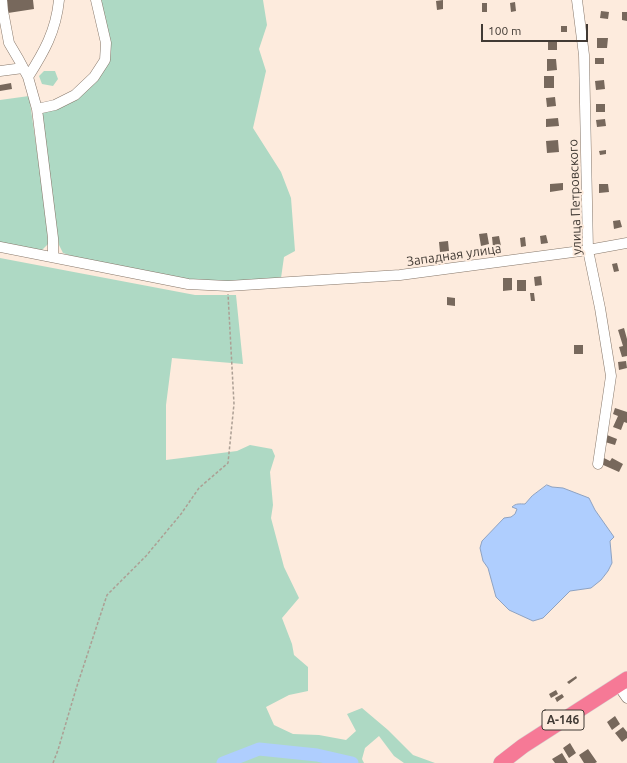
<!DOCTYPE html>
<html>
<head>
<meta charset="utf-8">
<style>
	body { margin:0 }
	#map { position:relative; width:627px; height:763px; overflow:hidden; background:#fdebdd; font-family:Ubuntu,sans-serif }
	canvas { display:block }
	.scale { position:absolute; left:481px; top:24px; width:107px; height:18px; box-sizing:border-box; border:2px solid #413a34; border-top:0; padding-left:5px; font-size:12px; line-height:14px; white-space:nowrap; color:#413a34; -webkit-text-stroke:3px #fdebdd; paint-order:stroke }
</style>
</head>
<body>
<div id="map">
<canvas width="627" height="763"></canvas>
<div class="scale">100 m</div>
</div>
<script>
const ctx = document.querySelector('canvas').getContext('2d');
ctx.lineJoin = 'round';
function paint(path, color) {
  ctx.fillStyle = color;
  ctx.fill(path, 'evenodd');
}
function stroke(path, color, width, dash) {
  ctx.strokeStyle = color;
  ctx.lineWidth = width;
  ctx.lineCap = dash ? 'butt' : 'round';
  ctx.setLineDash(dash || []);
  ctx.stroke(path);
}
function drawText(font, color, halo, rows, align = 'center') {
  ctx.font = font + ' Ubuntu,sans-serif';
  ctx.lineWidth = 4;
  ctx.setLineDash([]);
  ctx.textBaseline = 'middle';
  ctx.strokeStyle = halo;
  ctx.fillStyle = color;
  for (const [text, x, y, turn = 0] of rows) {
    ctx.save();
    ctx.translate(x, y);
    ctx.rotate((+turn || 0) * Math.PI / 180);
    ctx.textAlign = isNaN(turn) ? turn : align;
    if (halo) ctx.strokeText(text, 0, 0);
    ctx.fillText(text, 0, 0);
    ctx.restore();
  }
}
const green = new Path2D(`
	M 101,0 L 263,0 L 267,25 L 259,49 L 266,71 L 253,128 L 281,172 L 291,198 L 295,251 L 284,257 L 281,278 L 225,283 L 183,279 L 80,259 L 63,253 L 59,245 L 40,113 L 61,106 L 108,61 Z
	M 44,71 L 55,71 L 58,79 L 53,86 L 42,84 L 39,76 Z
	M 29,96 L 47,221 L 48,244 L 42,250 L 25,250 L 0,245 L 0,100 Z
	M 0,258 L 195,295 L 236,295 L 243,364 L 172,358 L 166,405 L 166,460 L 237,451 L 250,445 L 272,449 L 275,456 L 270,472 L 273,505 L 271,518 L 284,567 L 299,598 L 282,618 L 292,644 L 294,655 L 308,667 L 308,691 L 289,695 L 266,707 L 274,725 L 293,734 L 319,735 L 346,740 L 356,731 L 347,714 L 362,708 L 388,730 L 413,755 L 435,763 L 404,763 L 394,756 L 379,736 L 365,748 L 362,759 L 364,763 L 0,763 Z`);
const water = new Path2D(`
	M 547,485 L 552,487 L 563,488 L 589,498 L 595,510 L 614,537 L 610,541 L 612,563 L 608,571 L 601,580 L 591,588 L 570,591 L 543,618 L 533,621 L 509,610 L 496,597 L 488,568 L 483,561 L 480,548 L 482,541 L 504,518 L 511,517 L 515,514 L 517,509 L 512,507 C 516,503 520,504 525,504 L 532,496 Z`);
const river = new Path2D(`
	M 223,763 L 259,749 L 317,755 L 352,763`);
const building = new Path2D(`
	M 7,0 L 33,0 L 34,9 L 8,13 Z
	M 443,0 L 443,9 L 437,10 L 436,1 Z
	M 515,2 L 516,11 L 511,12 L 510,3 Z
	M 482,3 L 487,3 L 487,12 L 482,12 Z
	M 601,11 L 609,12 L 608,19 L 600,18 Z
	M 622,12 L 627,12 L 627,21 L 622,20 Z
	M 561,26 L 567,26 L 567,32 L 561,32 Z
	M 597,38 L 608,38 L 607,48 L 597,48 Z
	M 548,40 L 557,40 L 557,50 L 548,50 Z
	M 595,58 L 604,58 L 604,64 L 595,64 Z
	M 547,59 L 556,59 L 557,70 L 547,71 Z
	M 544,76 L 554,76 L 554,88 L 544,88 Z
	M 604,80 L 605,89 L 596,90 L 595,81 Z
	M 11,83 L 12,89 L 0,91 L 0,85 Z
	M 555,97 L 556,106 L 547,107 L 546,98 Z
	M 596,104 L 605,104 L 605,112 L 596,112 Z
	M 558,118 L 559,126 L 546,127 L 546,119 Z
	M 605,119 L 606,126 L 597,127 L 596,120 Z
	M 558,140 L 559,152 L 547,153 L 546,141 Z
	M 606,150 L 606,154 L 600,155 L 599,151 Z
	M 563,183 L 563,190 L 550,192 L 550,184 Z
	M 599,184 L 608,184 L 609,192 L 599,193 Z
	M 620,220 L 622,227 L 614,229 L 613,221 Z
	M 487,233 L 489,244 L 481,246 L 479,234 Z
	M 546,235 L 548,243 L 541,244 L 540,236 Z
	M 499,236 L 501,246 L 493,247 L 492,237 Z
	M 525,237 L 526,246 L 521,247 L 520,238 Z
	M 448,241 L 449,251 L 440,252 L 439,242 Z
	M 617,263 L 619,271 L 614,272 L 612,264 Z
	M 541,276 L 542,285 L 535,286 L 534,277 Z
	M 503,278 L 512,278 L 512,290 L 503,291 Z
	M 517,280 L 526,280 L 526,291 L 517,291 Z
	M 530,293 L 534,293 L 535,301 L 531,301 Z
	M 447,297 L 455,298 L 455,306 L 447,305 Z
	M 624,328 L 627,339 L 627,356 L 622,357 L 619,347 L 623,346 L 618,330 Z
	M 574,345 L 583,345 L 583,354 L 574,354 Z
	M 626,361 L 627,368 L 619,370 L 618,362 Z
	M 615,408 L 627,412 L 627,423 L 624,422 L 621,430 L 613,427 L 618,416 L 613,414 Z
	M 607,435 L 617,439 L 615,445 L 605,442 Z
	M 604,458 L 610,461 L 612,458 L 623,464 L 619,472 L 601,464 Z
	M 576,676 L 577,678 L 569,684 L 567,682 Z
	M 556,690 L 558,694 L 551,698 L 549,694 Z
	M 562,694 L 564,697 L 557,702 L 555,698 Z
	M 615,716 L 620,724 L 612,730 L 607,722 Z
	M 623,727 L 627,732 L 627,738 L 622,742 L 615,733 Z
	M 570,743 L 576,753 L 569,758 L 563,748 Z
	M 588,749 L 597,762 L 595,763 L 584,763 L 579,755 Z
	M 562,753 L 568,763 L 555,763 L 552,759 Z`);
const path = new Path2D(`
	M 53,763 L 58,750 L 76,689 L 107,595 L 146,556 L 181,514 L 199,488 L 228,463 L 234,404 L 228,294`);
const minor = new Path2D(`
	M 2,0 L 3,11 L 9,43 L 19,60 L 28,77 L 37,109 L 53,238 L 53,257
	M 577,0 L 584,55 L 588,250 L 600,308 L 611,376 L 598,464
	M 0,71 L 23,68
	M 28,77 C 44,52 56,31 59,0
	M 37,109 L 55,105 L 75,95 L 94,77 L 105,60 L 106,43 L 96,0
	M 0,247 L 188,284 L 228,286 L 400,275 L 588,250 L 627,243
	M 618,685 L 627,698`);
const highway = new Path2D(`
	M 501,763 L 523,746 L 627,679`);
const shields = [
	[563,720,42]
];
const shieldNames = [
	["А-146",563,720]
];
const streetNames = [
	["улица Петровского",575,197,-92],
	["Западная улица",454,255,-8]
];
paint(green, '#aed9c4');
paint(water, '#afcefe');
stroke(water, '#8ea2c1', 1);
stroke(river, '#afcefe', 13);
paint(building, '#77685c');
stroke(minor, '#86776a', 11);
stroke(highway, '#d5d4d2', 16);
stroke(path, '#ac9f94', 1.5, [3, 2]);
stroke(minor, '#fff', 10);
stroke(highway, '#f67996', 15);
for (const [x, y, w] of shields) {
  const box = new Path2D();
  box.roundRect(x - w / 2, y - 10, w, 20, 3);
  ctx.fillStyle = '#fdebdd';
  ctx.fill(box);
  stroke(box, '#413a34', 1);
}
drawText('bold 12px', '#413a34', null, shieldNames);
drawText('13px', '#413a34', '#fdebdd', streetNames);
</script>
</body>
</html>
